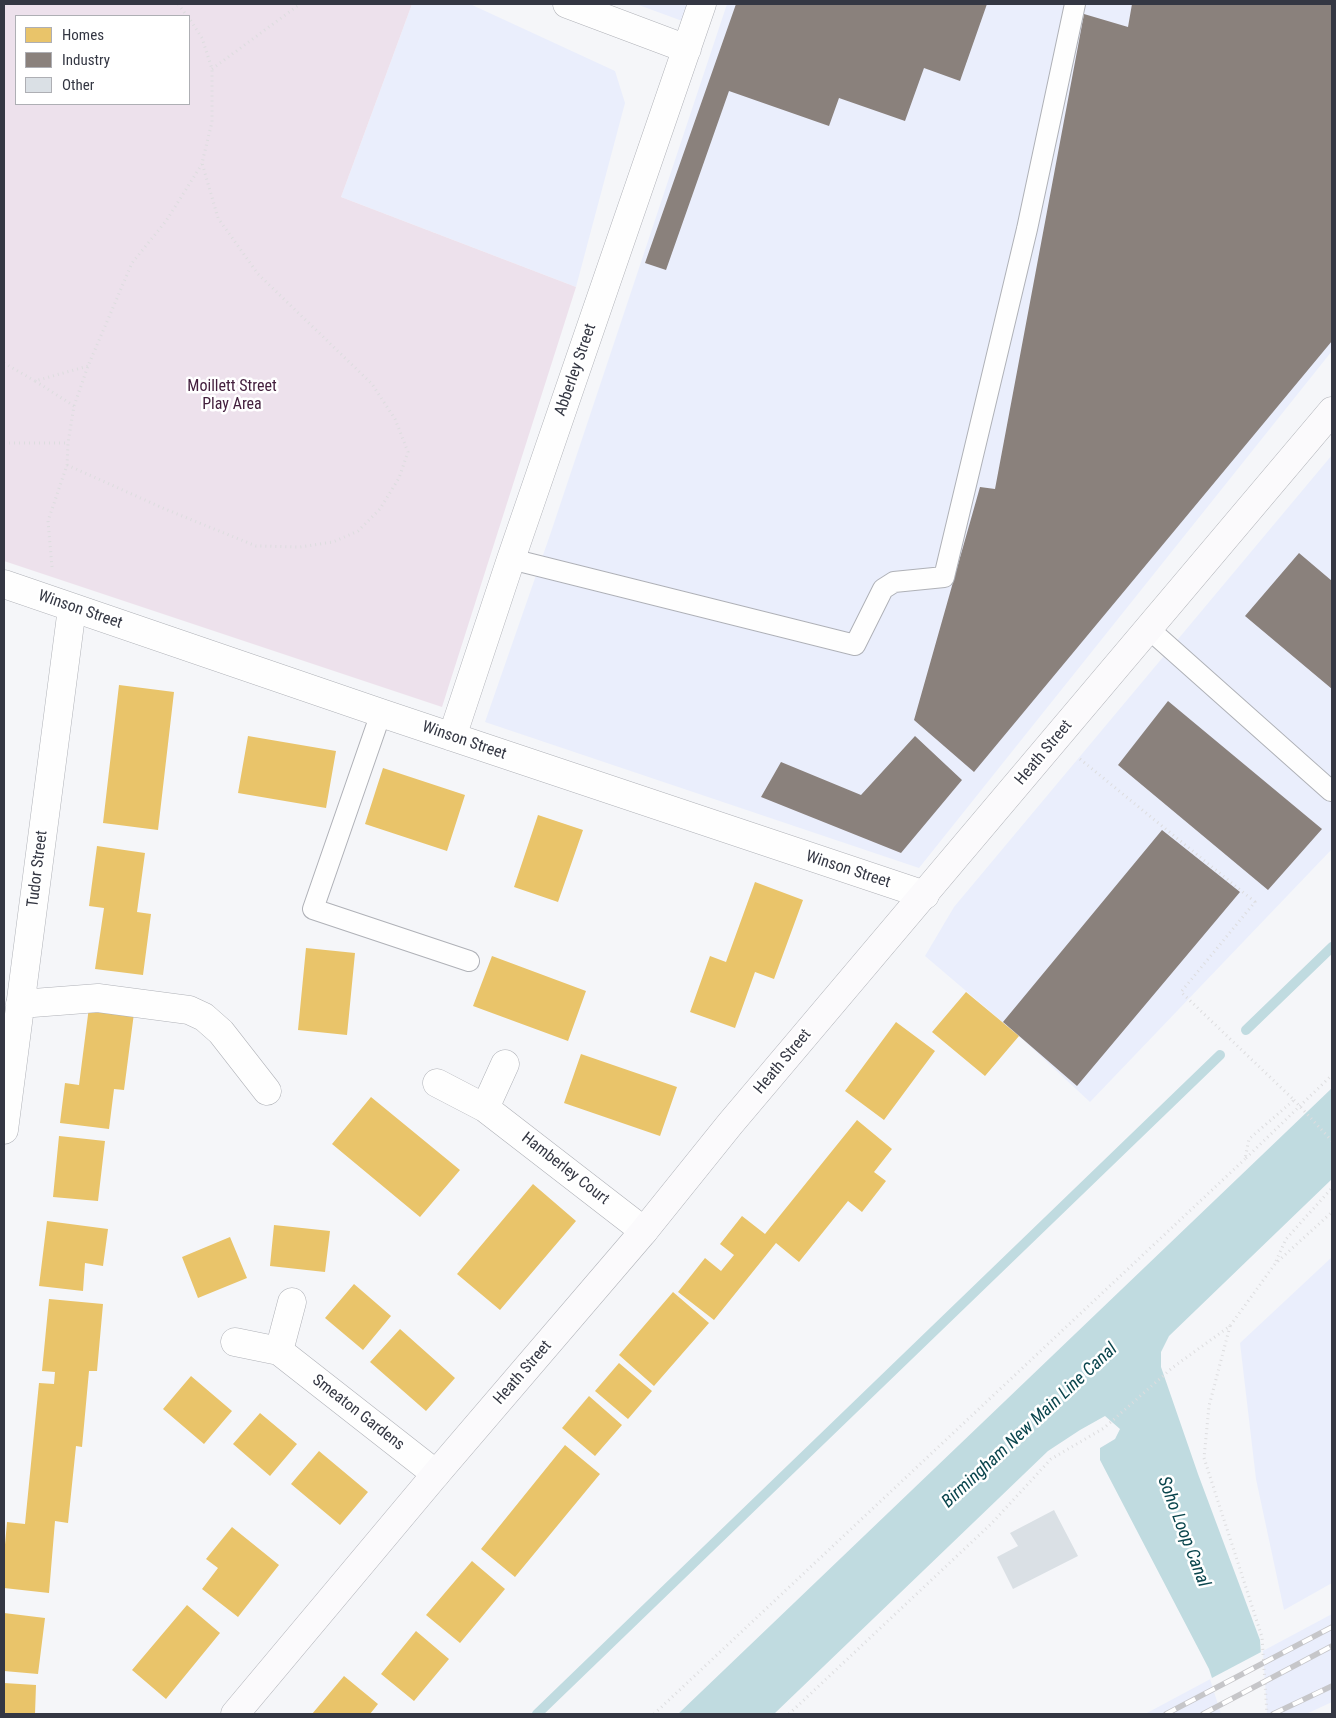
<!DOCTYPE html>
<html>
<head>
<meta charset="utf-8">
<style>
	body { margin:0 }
	#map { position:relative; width:1336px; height:1718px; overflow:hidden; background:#f5f6f9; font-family:"Roboto Condensed",sans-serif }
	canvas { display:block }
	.frame { position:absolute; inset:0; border:5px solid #343743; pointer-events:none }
	.legend { position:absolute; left:15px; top:15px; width:175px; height:90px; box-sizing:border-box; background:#fff; border:1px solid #aeafb4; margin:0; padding:6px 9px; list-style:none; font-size:15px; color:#343743 }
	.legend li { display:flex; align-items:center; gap:10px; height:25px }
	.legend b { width:25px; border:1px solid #aeafb4 }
</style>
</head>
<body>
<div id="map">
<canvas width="1336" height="1718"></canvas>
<div class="frame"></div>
<ul class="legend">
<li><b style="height:14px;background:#e9c46a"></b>Homes</li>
<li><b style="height:14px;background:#8a817c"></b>Industry</li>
<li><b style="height:14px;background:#dae0e5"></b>Other</li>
</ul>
</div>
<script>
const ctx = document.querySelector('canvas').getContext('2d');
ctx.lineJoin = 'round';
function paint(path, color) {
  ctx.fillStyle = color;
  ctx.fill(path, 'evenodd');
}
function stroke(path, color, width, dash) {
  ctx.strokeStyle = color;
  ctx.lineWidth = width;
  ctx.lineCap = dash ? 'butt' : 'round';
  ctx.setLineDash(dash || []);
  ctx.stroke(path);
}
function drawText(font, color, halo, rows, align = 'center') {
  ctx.font = font + ' "Roboto Condensed",sans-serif';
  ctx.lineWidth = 5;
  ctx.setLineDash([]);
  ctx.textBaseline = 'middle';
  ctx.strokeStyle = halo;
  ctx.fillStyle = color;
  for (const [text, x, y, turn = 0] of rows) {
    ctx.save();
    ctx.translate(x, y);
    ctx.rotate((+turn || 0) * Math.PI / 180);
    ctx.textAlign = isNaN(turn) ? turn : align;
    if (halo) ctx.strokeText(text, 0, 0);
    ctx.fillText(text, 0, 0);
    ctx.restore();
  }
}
const built = new Path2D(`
	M 412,4 L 470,4 L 615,71 L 625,103 L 576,287 L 341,197 Z
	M 636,4 L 690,4 L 685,22 Z
	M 727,4 L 1332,4 L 1332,351 L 919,868 L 485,722 L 550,535 Z
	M 1332,455 L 1332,849 L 1090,1102 L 1019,1036 L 925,956 L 954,907 Z
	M 1332,1257 L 1332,1583 L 1284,1610 L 1256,1479 L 1240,1343 Z
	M 1332,1614 L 1332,1702 L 1306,1714 L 1145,1714 Z`);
const green = new Path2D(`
	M 4,4 L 412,4 L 341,197 L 576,287 L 442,707 L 4,561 ZM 16,16 L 189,16 L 189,104 L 16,104 Z`);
const water = new Path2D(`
	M 1332,1088 L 1332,1179 L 1169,1336 L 1161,1352 L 1161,1367 L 1198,1474 L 1260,1640 L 1265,1714 L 1224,1714 L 1209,1669 L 1100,1460 L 1100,1448 L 1115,1439 L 1120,1429 L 1105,1416 L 1080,1430 L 1048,1451 L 774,1714 L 678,1714 Z`);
const pier = new Path2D(`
	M 1263,1651 L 1267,1714 L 1221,1714 L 1210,1679 Z`);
const homes = new Path2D(`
	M 119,685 L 174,692 L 158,830 L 103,823 Z
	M 248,736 L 336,751 L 326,808 L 238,793 Z
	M 383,768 L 465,795 L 447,851 L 365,824 Z
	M 538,815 L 583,830 L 558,902 L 514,887 Z
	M 97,846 L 145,853 L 137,912 L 151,914 L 143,975 L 95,969 L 104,908 L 89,906 Z
	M 755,882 L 803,900 L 774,979 L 755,972 L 735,1028 L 690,1012 L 710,956 L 726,962 Z
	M 306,948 L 355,953 L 347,1035 L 298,1030 Z
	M 492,956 L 586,991 L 568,1041 L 473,1006 Z
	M 966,992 L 1019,1036 L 985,1076 L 932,1032 Z
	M 89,1007 L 134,1013 L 124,1090 L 114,1089 L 109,1129 L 60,1123 L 65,1083 L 79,1085 Z
	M 896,1022 L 935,1051 L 884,1120 L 845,1091 Z
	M 581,1054 L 677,1087 L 660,1136 L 564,1103 Z
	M 371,1097 L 460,1170 L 420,1217 L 332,1144 Z
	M 857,1120 L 892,1149 L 874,1172 L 886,1181 L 862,1212 L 848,1201 L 799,1262 L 776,1243 L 714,1320 L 678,1292 L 705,1258 L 721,1271 L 734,1255 L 720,1244 L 742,1216 L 765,1234 Z
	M 59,1136 L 105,1141 L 98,1201 L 53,1197 Z
	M 533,1184 L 576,1221 L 500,1310 L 457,1274 Z
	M 47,1221 L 108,1229 L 103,1266 L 85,1263 L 83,1291 L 39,1286 Z
	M 274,1225 L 330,1231 L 325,1272 L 270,1266 Z
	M 230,1237 L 247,1278 L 198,1298 L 182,1257 Z
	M 354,1284 L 391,1316 L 363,1350 L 325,1318 Z
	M 673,1292 L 709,1323 L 654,1386 L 619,1355 Z
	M 49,1299 L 103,1304 L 97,1371 L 89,1371 L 82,1447 L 76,1446 L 68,1523 L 55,1521 L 49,1593 L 4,1588 L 4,1556 L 7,1522 L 25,1524 L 39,1383 L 54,1384 L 55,1372 L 42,1371 Z
	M 400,1329 L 455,1378 L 426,1411 L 370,1362 Z
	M 619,1363 L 652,1391 L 628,1419 L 595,1391 Z
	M 191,1376 L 232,1411 L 204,1444 L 163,1409 Z
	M 589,1396 L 622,1425 L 595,1456 L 562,1428 Z
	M 260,1413 L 297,1444 L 270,1476 L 233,1444 Z
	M 565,1445 L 600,1474 L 515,1577 L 481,1549 Z
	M 319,1451 L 368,1492 L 340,1525 L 291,1484 Z
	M 232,1527 L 279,1565 L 238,1617 L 202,1589 L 218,1568 L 206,1559 Z
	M 472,1561 L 505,1589 L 460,1643 L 426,1615 Z
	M 187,1605 L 220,1633 L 166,1699 L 132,1670 Z
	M 4,1613 L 45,1618 L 38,1674 L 4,1671 Z
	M 416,1631 L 449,1659 L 414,1701 L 381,1674 Z
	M 344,1676 L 378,1704 L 370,1714 L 312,1714 Z
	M 4,1683 L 36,1685 L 35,1714 L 4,1714 Z`);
const industry = new Path2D(`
	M 736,4 L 987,4 L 960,81 L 924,68 L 905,121 L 839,98 L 829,126 L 729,91 L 666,270 L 645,263 Z
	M 1132,4 L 1332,4 L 1332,341 L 974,772 L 914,720 L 980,487 L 995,489 L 1084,14 L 1128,27 Z
	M 1299,553 L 1332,581 L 1332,689 L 1245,616 Z
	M 1168,701 L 1322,829 L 1268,890 L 1118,765 Z
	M 915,736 L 962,780 L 901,853 L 761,797 L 781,762 L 861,795 Z
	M 1162,830 L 1240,892 L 1077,1086 L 1003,1022 Z`);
const stream = new Path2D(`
	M 1246,1030 L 1332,947
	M 537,1714 L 1220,1055`);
const building = new Path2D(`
	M 1054,1510 L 1078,1556 L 1013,1589 L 997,1557 L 1018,1546 L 1010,1533 Z`);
const path = new Path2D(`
	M 178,4 L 187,16
	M 212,69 L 300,4
	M 4,363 L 35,381
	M 74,406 L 35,381 L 88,366
	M 4,443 L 68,443
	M 67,465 L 165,509 L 256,546 L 300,547 L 333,542 L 358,531 L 380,509 L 399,478 L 408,452 L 395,419 L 372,384 L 258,274 L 218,218 L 202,163 L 212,122 L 212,69 L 202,38 L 189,18
	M 52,567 L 48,521 L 67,465 L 68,443 L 74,406 L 88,366 L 132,263 L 166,221 L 202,164
	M 1080,759 L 1255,902 L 1181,992 L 1294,1100 L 1249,1139 L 1245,1159 L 1332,1075
	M 1276,1261 L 1286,1239 L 1332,1188
	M 1230,1326 L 1209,1406 L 1204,1458 L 1262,1637 L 1267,1714
	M 654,1714 L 1245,1159
	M 789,1714 L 992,1523 L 1051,1459 L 1104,1428 L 1172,1368 L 1230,1326 L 1275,1264 L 1332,1212`);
const lane = new Path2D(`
	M 511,559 L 855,645 L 883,589 L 894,582 L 944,577 L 1027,229 L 1075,4
	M 1149,629 L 1331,791
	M 381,713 L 313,909 L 469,961`);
const street = new Path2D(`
	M 567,4 L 687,49
	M 4,584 L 381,713 L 925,895
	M 452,737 L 511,559 L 702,4
	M 20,1004 L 98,998 L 189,1010 L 204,1017 L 221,1032 L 267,1091
	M 437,1083 L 485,1108 L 644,1231
	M 485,1108 L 505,1064
	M 4,1130 L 72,608
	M 235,1342 L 279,1351 L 436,1474
	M 279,1351 L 292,1302`);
const secondary = new Path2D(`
	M 235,1714 L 436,1474 L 644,1231 L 730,1124 L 1332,411`);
const rail = new Path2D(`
	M 1166,1714 L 1332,1627
	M 1203,1714 L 1332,1646
	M 1273,1714 L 1332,1686`);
const pathBridge = new Path2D(`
	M 1294,1100 L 1332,1141`);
const streetNames = [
	["Abberley Street",576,370,-71],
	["Winson Street",80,610,19],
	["Winson Street",464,741,19],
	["Heath Street",1044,753,-50],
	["Tudor Street",38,869,-83],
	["Winson Street",848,870,18],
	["Heath Street",783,1062,-50],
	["Hamberley Court",565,1169,38],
	["Heath Street",523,1373,-49],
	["Smeaton Gardens",358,1413,38]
];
const parkNames = [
	["Moillett Street",232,387],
	["Play Area",232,405]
];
const waterNames = [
	["Birmingham New Main Line Canal",1030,1426,-43],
	["Soho Loop Canal",1183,1532,69]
];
paint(built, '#eaeefc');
paint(green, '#ede1ec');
paint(water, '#c0dbe0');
paint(pier, '#f5f6f9');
paint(homes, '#e9c46a');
paint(industry, '#8a817c');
stroke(stream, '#c0dbe0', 10);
paint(building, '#dae0e5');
stroke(lane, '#afb1b7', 22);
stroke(street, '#afb1b7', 29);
stroke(secondary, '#afb1b7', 29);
stroke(path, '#dddddf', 3, [1, 4]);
stroke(lane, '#fefefe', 20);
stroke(street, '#fefefe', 28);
stroke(secondary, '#fbfafc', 28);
stroke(rail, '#c6c6c9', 5.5);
stroke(rail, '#fff', 4, [11]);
stroke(pathBridge, '#dddddf', 3, [1, 4]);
drawText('16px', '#343743', '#fff', streetNames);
drawText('16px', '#44203e', '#fff', parkNames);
drawText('italic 18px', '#0a454d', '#fff', waterNames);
</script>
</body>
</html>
